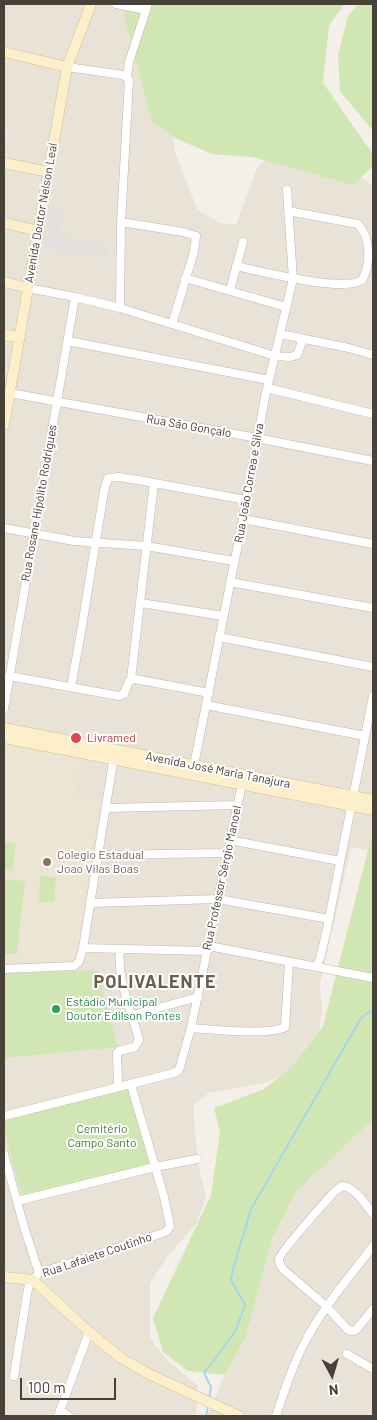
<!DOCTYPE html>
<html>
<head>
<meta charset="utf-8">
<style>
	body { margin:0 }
	#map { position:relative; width:377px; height:1420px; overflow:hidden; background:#f4f0e9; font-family:Barlow,sans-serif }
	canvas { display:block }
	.frame { position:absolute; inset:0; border:5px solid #484137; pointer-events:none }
	.north { position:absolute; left:307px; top:1350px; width:50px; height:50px; -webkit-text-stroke:4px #fff; paint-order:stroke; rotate:174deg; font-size:14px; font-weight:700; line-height:20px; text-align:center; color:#484137 }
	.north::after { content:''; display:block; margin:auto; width:18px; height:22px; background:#484137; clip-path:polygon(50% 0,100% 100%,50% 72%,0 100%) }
	.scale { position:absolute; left:20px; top:1378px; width:96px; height:22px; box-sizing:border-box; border:2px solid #484137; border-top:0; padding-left:6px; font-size:15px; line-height:18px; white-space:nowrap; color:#484137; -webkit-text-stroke:4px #fff; paint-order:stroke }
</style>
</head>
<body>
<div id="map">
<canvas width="377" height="1420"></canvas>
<div class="frame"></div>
<div class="north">N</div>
<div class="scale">100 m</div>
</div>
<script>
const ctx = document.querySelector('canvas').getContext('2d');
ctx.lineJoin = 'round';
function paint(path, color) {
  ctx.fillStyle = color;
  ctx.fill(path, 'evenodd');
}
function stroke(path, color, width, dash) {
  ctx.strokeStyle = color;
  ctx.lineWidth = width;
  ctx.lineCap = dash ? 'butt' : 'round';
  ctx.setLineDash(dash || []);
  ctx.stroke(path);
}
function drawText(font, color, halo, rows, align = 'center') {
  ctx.font = font + ' Barlow,sans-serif';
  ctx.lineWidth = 4;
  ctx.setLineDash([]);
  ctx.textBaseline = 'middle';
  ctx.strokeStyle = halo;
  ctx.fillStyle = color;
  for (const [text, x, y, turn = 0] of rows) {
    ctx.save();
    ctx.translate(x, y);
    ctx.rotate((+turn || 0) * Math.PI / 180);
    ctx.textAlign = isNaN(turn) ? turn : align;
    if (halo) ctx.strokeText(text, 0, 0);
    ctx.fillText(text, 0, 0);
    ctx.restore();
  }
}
const residential = new Path2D(`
	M 4,4 L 222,4 L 163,82 L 175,152 L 197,209 L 219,223 L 236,225 L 257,168 L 281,142 L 314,144 L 373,186 L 373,851 L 351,847 L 320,984 L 322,1012 L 318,1039 L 301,1065 L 265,1083 L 209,1093 L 193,1105 L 198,1164 L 206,1197 L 196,1224 L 167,1257 L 150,1283 L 150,1339 L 168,1361 L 198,1386 L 196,1416 L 4,1416 Z
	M 373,1119 L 373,1416 L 207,1416 L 225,1375 L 246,1336 L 272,1239 L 296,1192 Z`);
const education = new Path2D(`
	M 4,744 L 81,759 L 75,796 L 100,802 L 75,959 L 57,963 L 4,962 Z`);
const medical = new Path2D(`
	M 4,129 L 21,133 L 19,139 L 4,137 Z`);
const green = new Path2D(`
	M 121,4 L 345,4 L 329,25 L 323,83 L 373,154 L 373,166 L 353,185 L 253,157 L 212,154 L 175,138 L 152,122 Z
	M 358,4 L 373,4 L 373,131 L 340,91 L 338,55 L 348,16 Z
	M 371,838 L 373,838 L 373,1119 L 296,1192 L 272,1239 L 246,1336 L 225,1375 L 188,1371 L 163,1352 L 153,1318 L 211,1195 L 220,1132 L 214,1108 L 264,1089 L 295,1064 L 323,1026 Z
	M 4,842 L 16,844 L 12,871 L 4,870 Z
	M 40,876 L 56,877 L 54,902 L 39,902 Z
	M 4,879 L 25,881 L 17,954 L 4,954 Z
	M 97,971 L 118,1047 L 4,1058 L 4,972 Z
	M 130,1088 L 151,1164 L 22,1196 L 4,1129 L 4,1120 Z`);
const parking = new Path2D(`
	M 50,209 L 63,212 L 59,233 L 45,231 Z
	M 45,233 L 109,245 L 107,259 L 43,248 Z`);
const stream = new Path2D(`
	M 209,1399 L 211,1387 L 204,1373 L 235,1332 L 245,1305 L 231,1280 C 235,1256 245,1234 250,1211 L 361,1018 L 373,1009
	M 206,1416 L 208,1406`);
const street = new Path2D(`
	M 116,4 L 146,10
	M 67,67 L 123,75 L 129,80 L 121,222 L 120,308
	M 127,77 L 129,62 L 148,4
	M 121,222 L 183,232 L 196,236 L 194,252 L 172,324
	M 236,266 C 259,271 345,293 362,280 C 371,264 371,238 358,224 L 288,211
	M 185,278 L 286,307
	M 28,288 L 75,297 L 120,308 L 275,356 L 290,357 L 297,355 L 303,339
	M 230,290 L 243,242
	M 280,334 L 349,348 L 373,355
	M 68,341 L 269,380
	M 267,388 L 373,414
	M 10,393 L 257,438 L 373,461
	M 243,519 L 373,544
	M 4,528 L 74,541 L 146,546 L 234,561
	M 230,582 L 373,608
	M 141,603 L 223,616
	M 219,637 L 373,667
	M 9,676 L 119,696 L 124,694 L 129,681 L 135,679 L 209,693
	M 131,679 L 154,483
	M 71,687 L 81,632 L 104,491 L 108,478 L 119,477 L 138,480 L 246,500
	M 206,705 L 365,736
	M 4,709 L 75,297
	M 193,770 L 243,519 L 265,397 L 293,279 L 287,190
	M 106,808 L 237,805
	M 229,840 L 340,861
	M 98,855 L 226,853
	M 90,903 L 218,899 L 329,919
	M 209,946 L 373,978
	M 83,948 L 207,951
	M 317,966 L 321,955 L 327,929 L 373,696
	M 4,969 L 74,966 L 79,962 L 83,948 L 114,756
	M 133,1015 L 198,997
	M 191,1028 C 212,1029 269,1036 285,1027 L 289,962
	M 118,1087 L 117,1053 L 119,1051 L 135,1047 L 139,1040 C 131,1008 117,983 120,949
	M 4,1116 L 174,1073 L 179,1070 L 191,1028 L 243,779
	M 4,1154 L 24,1227 L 39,1273
	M 17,1201 L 155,1167 L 197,1159
	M 373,1214 C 366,1205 354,1186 342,1186 L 334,1192 C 326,1201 280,1252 279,1259 C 279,1264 281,1267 284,1270 L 326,1306 L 348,1330 L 353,1331 L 356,1330 L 373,1309
	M 347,1354 L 373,1369
	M 14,1376 L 27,1294 L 29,1285 L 39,1273 L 163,1233 L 167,1231 L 170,1226 L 164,1197 L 131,1085
	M 60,1410 L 69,1416
	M 58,1416 L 89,1332
	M 276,1416 C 284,1392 292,1366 304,1344 C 322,1308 349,1278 373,1246`);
const secondary = new Path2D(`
	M 4,52 L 67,67
	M 4,163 L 49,172
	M 4,223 L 39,231
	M 4,282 L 28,288
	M 4,335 L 20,337
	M 4,425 L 67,67 L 91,4
	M 4,728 L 373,800
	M 4,738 L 373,810
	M 4,1277 L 33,1280 L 89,1332 L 121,1358 L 151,1375 L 239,1416`);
const markers = [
	[76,738,6,"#e0444e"],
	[47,862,5,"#8d6e63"],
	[56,1009,5,"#2e9e5b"]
];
const streetNames = [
	["Avenida Doutor Nelson Leal",41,213,-80],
	["Rua São Gonçalo",189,426,10],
	["Rua João Correa e Silva",249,483,-80],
	["Rua Rosane Hipólito Rodrigues",39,503,-80],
	["Avenida José Maria Tanajura",218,770,11],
	["Rua Professor Sérgio Manoel",222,878,-78],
	["Rua Lafaiete Coutinho",97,1255,-19]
];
const healthNames = [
	["Livramed",87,738]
];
const educationNames = [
	["Colegio Estadual",57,855],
	["Joao Vilas Boas",57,869]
];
const leisureNames = [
	["Estádio Municipal",66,1002],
	["Doutor Edilson Pontes",66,1016]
];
const parkNames = [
	["Cemitério",102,1129],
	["Campo Santo",102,1143]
];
const districtNames = [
	["POLIVALENTE",155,982]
];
paint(residential, '#e8e2d7');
paint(education, '#ede5d3');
paint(medical, '#f4dfdd');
paint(green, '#d1e7b3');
paint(parking, '#e3e0dd');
stroke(stream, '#a7d4ef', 2);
stroke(street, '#bfb8ab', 9);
stroke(secondary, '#d3c299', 11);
stroke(street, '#fff', 8);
stroke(secondary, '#fdefca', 10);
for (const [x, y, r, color] of markers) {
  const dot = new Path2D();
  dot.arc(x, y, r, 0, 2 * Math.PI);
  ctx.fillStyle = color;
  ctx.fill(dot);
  stroke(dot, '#fff', 2);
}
drawText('12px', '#484137', '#fff', streetNames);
drawText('12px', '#be3a42', '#fff', healthNames, 'left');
drawText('12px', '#785e54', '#fff', educationNames, 'left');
drawText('12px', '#27864d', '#fff', leisureNames, 'left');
drawText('12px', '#4b792b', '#fff', parkNames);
ctx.letterSpacing = '1px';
drawText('bold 18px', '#6a5e4f', '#fff', districtNames);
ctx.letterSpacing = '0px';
</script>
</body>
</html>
